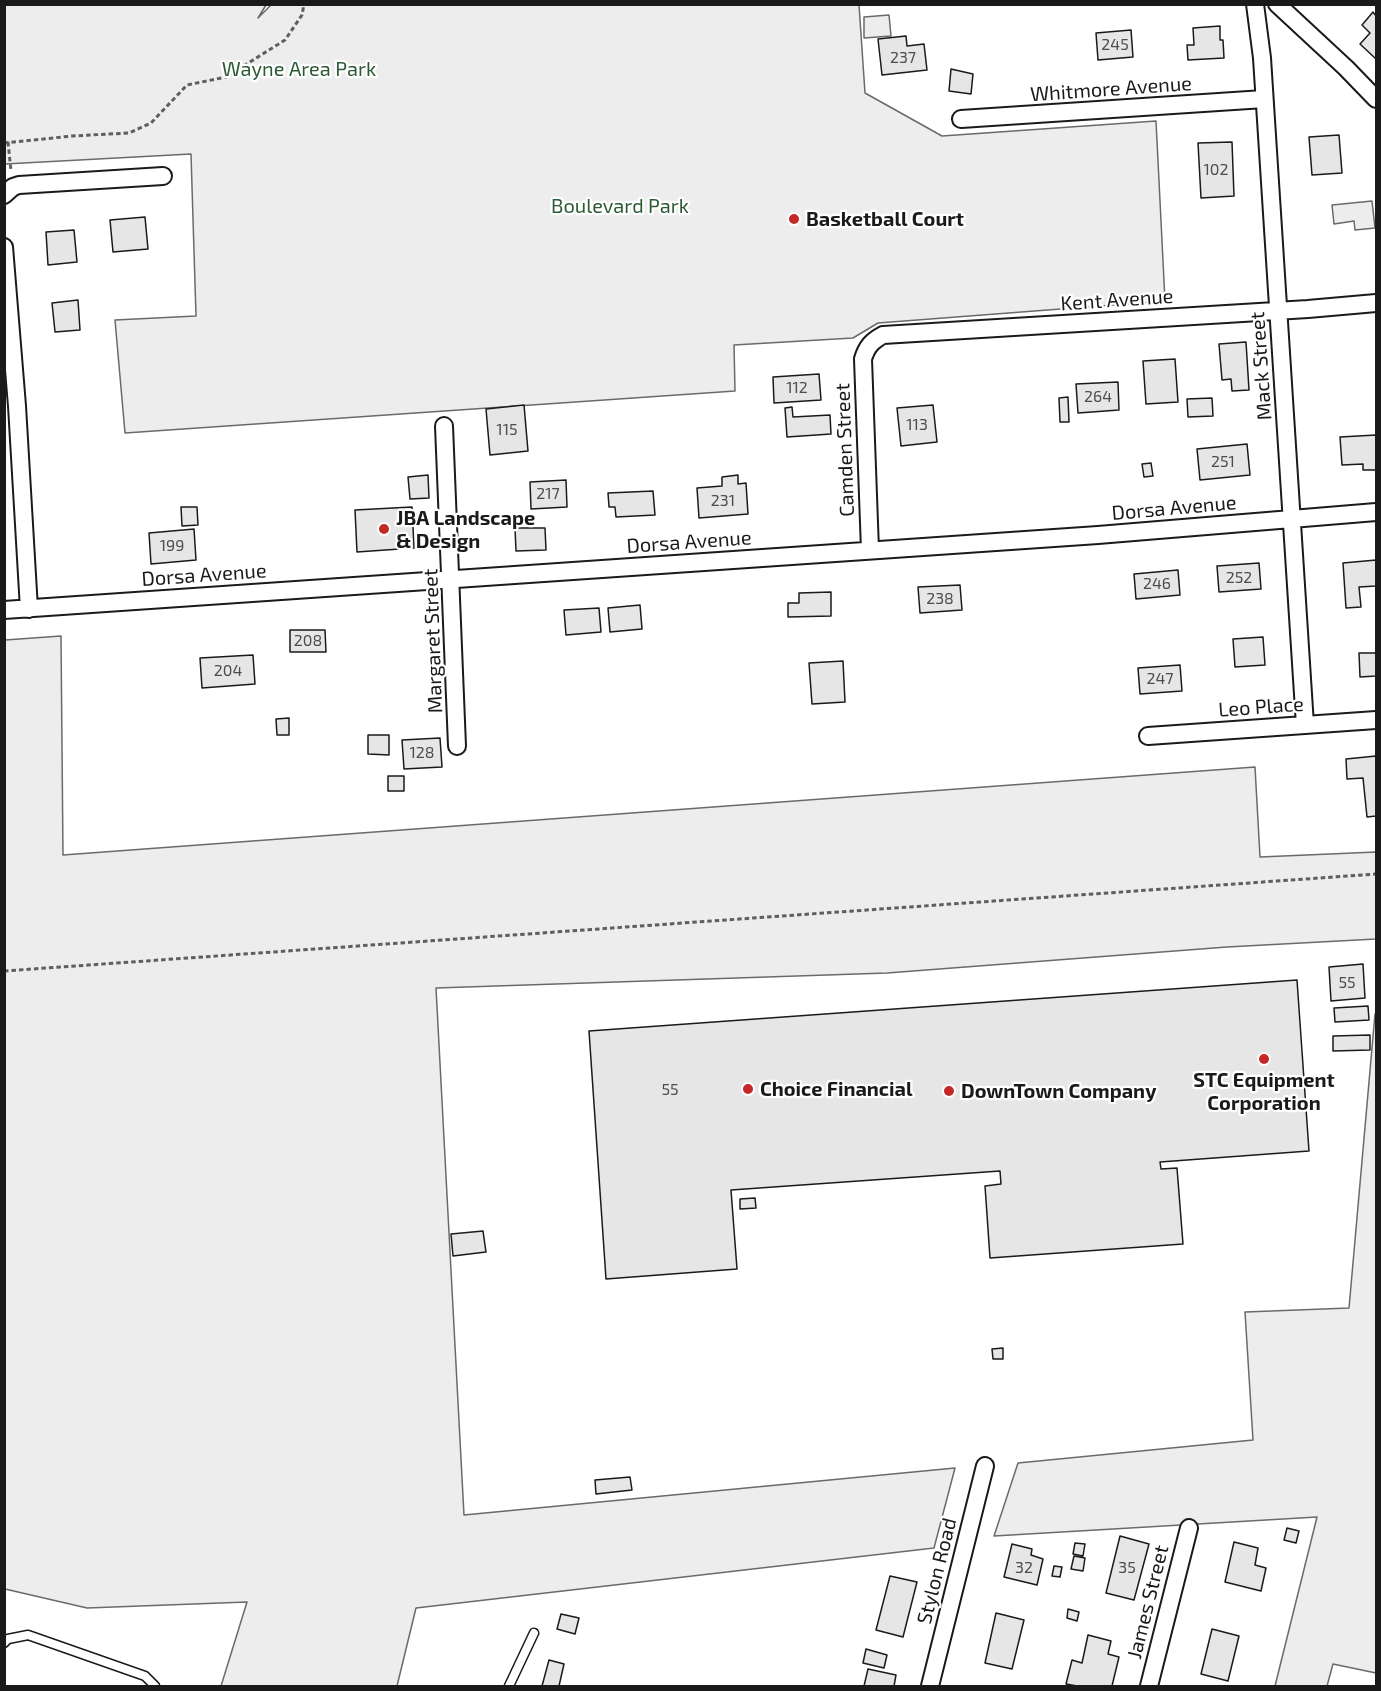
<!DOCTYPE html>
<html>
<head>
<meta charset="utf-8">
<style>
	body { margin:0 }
	#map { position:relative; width:1381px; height:1691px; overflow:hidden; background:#fff; font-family:"Exo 2",sans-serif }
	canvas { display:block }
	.frame { position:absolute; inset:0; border:6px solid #1a1a1a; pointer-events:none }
</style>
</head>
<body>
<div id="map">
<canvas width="1381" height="1691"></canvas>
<div class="frame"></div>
</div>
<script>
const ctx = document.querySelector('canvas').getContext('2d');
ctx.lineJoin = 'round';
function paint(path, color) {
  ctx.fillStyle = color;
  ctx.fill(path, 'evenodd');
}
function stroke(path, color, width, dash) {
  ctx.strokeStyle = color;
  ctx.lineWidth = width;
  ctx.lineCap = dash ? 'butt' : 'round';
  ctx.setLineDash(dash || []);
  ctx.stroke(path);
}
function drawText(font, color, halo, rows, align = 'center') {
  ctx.font = font + ' "Exo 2",sans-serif';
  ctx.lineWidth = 4.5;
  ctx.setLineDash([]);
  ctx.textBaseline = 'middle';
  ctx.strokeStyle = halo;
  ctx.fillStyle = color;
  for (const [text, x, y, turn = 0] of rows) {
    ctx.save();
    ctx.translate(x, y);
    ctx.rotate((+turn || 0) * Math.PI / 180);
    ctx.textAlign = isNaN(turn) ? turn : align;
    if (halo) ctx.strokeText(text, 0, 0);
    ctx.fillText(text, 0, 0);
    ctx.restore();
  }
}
const green = new Path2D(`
	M 272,4 L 859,5 L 865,93 L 942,136 L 1156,121 L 1165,301 L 878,323 L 853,338 L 734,345 L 735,391 L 125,433 L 115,320 L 196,316 L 191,154 L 5,164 L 4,5 L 266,5 L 258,18 Z
	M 889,15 L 891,36 L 864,38 L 864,17 Z
	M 1372,201 L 1375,228 L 1355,230 L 1354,221 L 1334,224 L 1332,205 Z
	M 61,636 L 63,855 L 1255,767 L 1260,857 L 1376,852 L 1376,939 L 1227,947 L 887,973 L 436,988 L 464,1515 L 955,1468 L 934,1548 L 416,1608 L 397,1686 L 221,1686 L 247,1602 L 87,1608 L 5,1589 L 5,640 Z
	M 1376,1013 L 1376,1673 L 1333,1664 L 1327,1686 L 1275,1686 L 1317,1517 L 994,1536 L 1018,1463 L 1253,1440 L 1245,1312 L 1349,1308 L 1375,1014 Z`);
const building = new Path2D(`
	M 1373,12 L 1376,16 L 1376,59 L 1360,44 L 1370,33 L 1362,25 Z
	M 1220,26 L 1220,40 L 1223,40 L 1224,58 L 1188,60 L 1187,45 L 1194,45 L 1193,28 Z
	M 1131,30 L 1133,57 L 1098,60 L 1096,33 Z
	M 906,36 L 907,46 L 924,44 L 927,70 L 882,75 L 878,39 Z
	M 951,69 L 973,74 L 971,94 L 949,91 Z
	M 1339,135 L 1342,173 L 1312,175 L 1309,137 Z
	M 1232,142 L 1234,196 L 1201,198 L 1198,143 Z
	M 145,217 L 148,249 L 113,252 L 110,220 Z
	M 74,230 L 77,262 L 48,265 L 46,232 Z
	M 78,300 L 80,330 L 55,332 L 52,303 Z
	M 1246,342 L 1249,390 L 1232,391 L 1231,379 L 1222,380 L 1219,344 Z
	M 1175,359 L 1178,402 L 1146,404 L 1143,361 Z
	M 819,374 L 821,400 L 774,403 L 773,377 Z
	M 1118,382 L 1119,410 L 1078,413 L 1076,384 Z
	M 1068,397 L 1069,422 L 1060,422 L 1059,398 Z
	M 1212,398 L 1213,416 L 1188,417 L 1187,399 Z
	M 524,405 L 528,451 L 490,455 L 486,409 Z
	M 933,405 L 937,442 L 901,446 L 897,408 Z
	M 792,407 L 793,417 L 830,415 L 831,434 L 787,437 L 785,408 Z
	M 1376,435 L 1376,470 L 1363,470 L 1363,464 L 1342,465 L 1340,437 Z
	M 1247,444 L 1250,475 L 1200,480 L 1197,449 Z
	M 1151,463 L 1153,476 L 1144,477 L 1142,464 Z
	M 428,475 L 429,498 L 410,499 L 408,477 Z
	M 738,475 L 738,484 L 746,483 L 748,514 L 699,518 L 697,488 L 722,486 L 722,477 Z
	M 566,480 L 567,507 L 531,509 L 530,482 Z
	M 653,491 L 655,515 L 616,517 L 615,507 L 609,507 L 608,493 Z
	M 181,507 L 197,507 L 198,525 L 182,526 Z
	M 412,507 L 414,548 L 357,552 L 355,510 Z
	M 515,528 L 545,528 L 546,550 L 516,551 Z
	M 194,529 L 196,560 L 151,564 L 149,533 Z
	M 1376,560 L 1376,586 L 1359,587 L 1361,607 L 1346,608 L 1343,563 Z
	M 1259,563 L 1261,589 L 1219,592 L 1217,566 Z
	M 1178,570 L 1180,595 L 1136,599 L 1134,574 Z
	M 960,585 L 962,610 L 920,613 L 918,587 Z
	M 831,592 L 831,616 L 788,617 L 788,603 L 799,603 L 799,593 Z
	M 640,605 L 642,629 L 610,632 L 608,608 Z
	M 599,608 L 601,632 L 566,635 L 564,610 Z
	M 290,630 L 325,630 L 326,652 L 290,652 Z
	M 1263,637 L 1265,665 L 1235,667 L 1233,639 Z
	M 1359,653 L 1376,653 L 1376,676 L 1360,677 Z
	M 253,655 L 255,684 L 202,688 L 200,658 Z
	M 843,661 L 845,702 L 812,704 L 809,663 Z
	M 1180,665 L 1182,691 L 1140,694 L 1138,668 Z
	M 289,718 L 289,735 L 277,735 L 276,719 Z
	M 368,735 L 389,735 L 389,755 L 368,754 Z
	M 440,738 L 442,767 L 404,769 L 402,740 Z
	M 1376,756 L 1376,816 L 1367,817 L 1363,778 L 1347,779 L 1346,759 Z
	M 388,776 L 404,776 L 404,791 L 388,791 Z
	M 1363,964 L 1365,998 L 1331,1001 L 1329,967 Z
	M 1297,980 L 1309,1151 L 1160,1162 L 1161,1169 L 1177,1168 L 1183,1244 L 990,1258 L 985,1186 L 1001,1184 L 1000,1171 L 731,1190 L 737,1269 L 606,1279 L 589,1031 Z
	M 1368,1006 L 1369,1020 L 1335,1022 L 1334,1008 Z
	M 1370,1035 L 1370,1050 L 1333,1051 L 1333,1036 Z
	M 755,1198 L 756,1208 L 740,1209 L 740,1199 Z
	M 483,1231 L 486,1252 L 453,1256 L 451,1234 Z
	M 1003,1348 L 1003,1359 L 993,1359 L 992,1349 Z
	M 630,1477 L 632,1490 L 596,1494 L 595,1480 Z
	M 1287,1528 L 1299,1531 L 1296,1543 L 1284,1540 Z
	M 1120,1536 L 1149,1544 L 1134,1600 L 1106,1593 Z
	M 1234,1542 L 1258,1548 L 1255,1565 L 1266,1568 L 1261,1591 L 1225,1582 Z
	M 1075,1543 L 1085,1544 L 1083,1556 L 1073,1554 Z
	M 1012,1544 L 1032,1549 L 1031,1555 L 1043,1559 L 1037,1585 L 1004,1577 Z
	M 1074,1556 L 1085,1558 L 1083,1571 L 1071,1569 Z
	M 1054,1566 L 1062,1567 L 1060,1577 L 1052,1576 Z
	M 890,1576 L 917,1582 L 903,1637 L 876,1630 Z
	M 1068,1609 L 1079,1612 L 1077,1621 L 1067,1618 Z
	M 996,1613 L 1024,1620 L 1012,1669 L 985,1663 Z
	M 561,1614 L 579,1618 L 575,1634 L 557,1629 Z
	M 1212,1629 L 1239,1636 L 1228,1681 L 1201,1674 Z
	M 1088,1635 L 1111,1641 L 1108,1654 L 1119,1657 L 1112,1686 L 1077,1686 L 1066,1684 L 1072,1660 L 1082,1663 Z
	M 866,1649 L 887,1655 L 884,1668 L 863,1663 Z
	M 549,1660 L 564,1664 L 559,1686 L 542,1686 Z
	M 868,1669 L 896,1675 L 894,1686 L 864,1686 Z`);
const path = new Path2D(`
	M 8,142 L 11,171
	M 4,143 L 72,136 L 129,133 L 151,123 L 187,85 L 226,77 L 285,40 L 302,15 L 304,4
	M 4,971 L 1376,874`);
const service = new Path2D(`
	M 4,1643 L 8,1639 L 28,1635 L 145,1676 L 155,1686
	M 509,1686 L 534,1633`);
const minor = new Path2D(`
	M 1255,4 L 1262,58 L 1305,725
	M 1277,4 L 1346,68 L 1376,99
	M 961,119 L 1264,99
	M 4,195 L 13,187 L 19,185 L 163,176
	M 4,247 L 17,406 L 29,609
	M 444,426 L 457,746
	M 870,550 L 863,359 C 867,346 872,341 883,335 L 1308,309 L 1376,303
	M 4,610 L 1098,535 L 1376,512
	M 1148,736 L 1376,720
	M 930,1686 L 985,1466
	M 1149,1686 L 1189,1528`);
const markers = [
	[794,219,6,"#c62828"],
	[384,529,6,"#c62828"],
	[1264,1059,6,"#c62828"],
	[748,1089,6,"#c62828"],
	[949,1091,6,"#c62828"]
];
const numberNames = [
	["245",1115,45],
	["237",903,58],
	["102",1216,170],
	["112",797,388],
	["264",1098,397],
	["113",917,425],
	["115",507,430],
	["251",1223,462],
	["217",548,494],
	["231",723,501],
	["199",172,546],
	["252",1239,578],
	["246",1157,584],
	["238",940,599],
	["208",308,641],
	["204",228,671],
	["247",1160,679],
	["128",422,753],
	["55",1347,983],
	["55",670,1090],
	["32",1024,1568],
	["35",1127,1568]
];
const parkNames = [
	["Wayne Area Park",299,69],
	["Boulevard Park",620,206]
];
const streetNames = [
	["Whitmore Avenue",1111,89,-4],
	["Kent Avenue",1117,300,-4],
	["Mack Street",1261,366,-94],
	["Camden Street",845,450,-92],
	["Dorsa Avenue",1174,508,-5],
	["Dorsa Avenue",689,542,-4],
	["Dorsa Avenue",204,575,-4],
	["Margaret Street",433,641,-92],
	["Leo Place",1261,707,-4],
	["Stylon Road",937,1571,-76],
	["James Street",1148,1602,-76]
];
const poiNames = [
	["Basketball Court",806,219],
	["JBA Landscape",396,518],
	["& Design",396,541],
	["STC Equipment",1264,1080,"center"],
	["Corporation",1264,1103,"center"],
	["Choice Financial",760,1089],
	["DownTown Company",961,1091]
];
paint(green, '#ededed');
stroke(green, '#6a6a6a', 1.5);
paint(building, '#e6e6e6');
stroke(building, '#1a1a1a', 1.5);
stroke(service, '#1a1a1a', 11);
stroke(minor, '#1a1a1a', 20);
stroke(path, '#5f5f5f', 3, [4.5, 3]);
stroke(service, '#fff', 8);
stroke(minor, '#fff', 16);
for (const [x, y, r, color] of markers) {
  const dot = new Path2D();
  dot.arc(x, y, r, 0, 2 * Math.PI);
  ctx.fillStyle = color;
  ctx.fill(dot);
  stroke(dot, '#fff', 2);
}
drawText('16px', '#4d4d4d', null, numberNames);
drawText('20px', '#2b5a34', '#fff', parkNames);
drawText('20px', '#1a1a1a', '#fff', streetNames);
drawText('bold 20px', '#1a1a1a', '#fff', poiNames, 'left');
</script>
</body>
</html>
